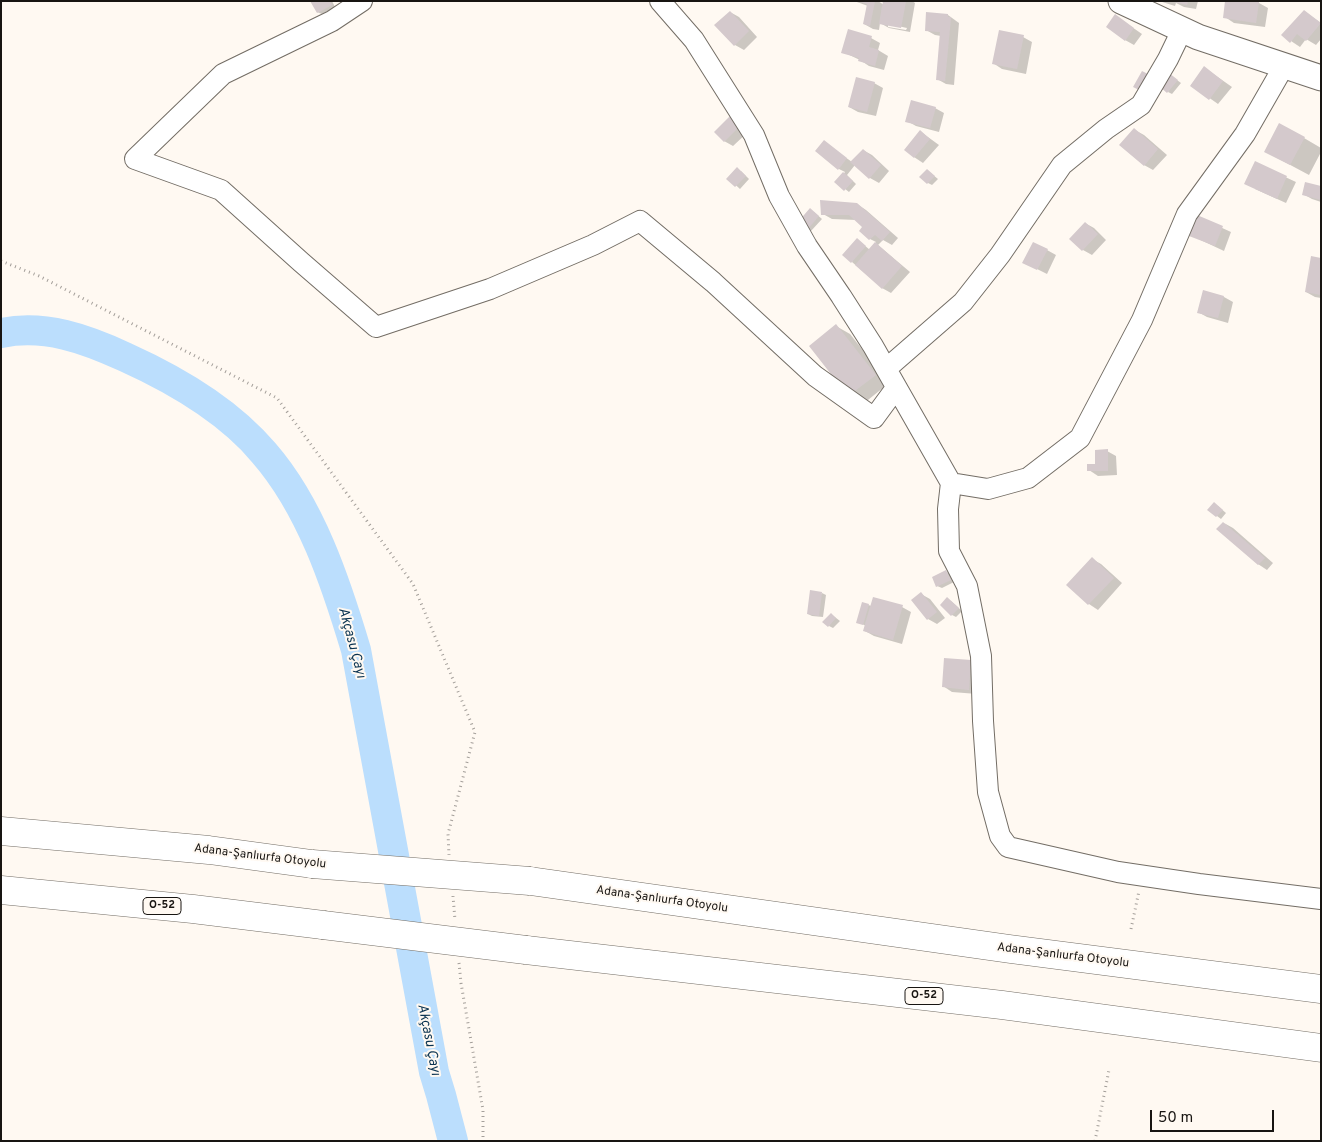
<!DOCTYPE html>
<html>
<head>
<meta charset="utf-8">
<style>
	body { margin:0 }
	#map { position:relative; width:1322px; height:1142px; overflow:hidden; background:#fff9f2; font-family:Overpass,sans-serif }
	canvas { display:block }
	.frame { position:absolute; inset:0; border:2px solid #181512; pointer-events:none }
	.scale { position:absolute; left:1150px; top:1110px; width:124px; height:22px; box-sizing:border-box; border:2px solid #181512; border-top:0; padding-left:6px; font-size:15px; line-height:18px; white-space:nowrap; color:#181512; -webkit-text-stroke:4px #fff9f2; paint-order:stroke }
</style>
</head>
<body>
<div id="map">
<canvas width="1322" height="1142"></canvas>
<div class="frame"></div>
<div class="scale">50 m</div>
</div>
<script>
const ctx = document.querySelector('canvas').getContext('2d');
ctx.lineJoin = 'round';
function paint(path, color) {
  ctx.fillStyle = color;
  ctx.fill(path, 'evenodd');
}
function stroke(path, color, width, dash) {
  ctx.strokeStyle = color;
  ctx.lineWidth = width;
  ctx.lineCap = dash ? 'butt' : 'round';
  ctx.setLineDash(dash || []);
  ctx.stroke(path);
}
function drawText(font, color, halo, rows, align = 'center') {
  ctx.font = font + ' Overpass,sans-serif';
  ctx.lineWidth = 4;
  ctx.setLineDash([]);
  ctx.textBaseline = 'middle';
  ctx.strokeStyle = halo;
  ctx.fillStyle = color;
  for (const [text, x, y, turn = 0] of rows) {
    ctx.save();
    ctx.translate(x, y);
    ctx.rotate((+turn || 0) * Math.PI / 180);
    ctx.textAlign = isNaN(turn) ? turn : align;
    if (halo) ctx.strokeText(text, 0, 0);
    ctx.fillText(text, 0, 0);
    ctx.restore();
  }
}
const shadow = new Path2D(`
	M 312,1 L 332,1 L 335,7 L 322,14 L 317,12 Z
	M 854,1 L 878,1 L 884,5 L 884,1 L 912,1 L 915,3 L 910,32 L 889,28 L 880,23 L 879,30 L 873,29 L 864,24 L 868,6 ZM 888,24 L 907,28 L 906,30 L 888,27 Z
	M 1159,1 L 1198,1 L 1196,9 L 1184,7 L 1176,3 L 1175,6 Z
	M 1227,1 L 1259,3 L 1268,8 L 1265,27 L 1234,23 L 1225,17 Z
	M 730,12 L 739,17 L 757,37 L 744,50 L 735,45 Z
	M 1305,12 L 1321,23 L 1321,39 L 1316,45 L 1306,39 L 1300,47 L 1291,41 Z
	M 948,15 L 959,23 L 954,85 L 946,84 L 937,79 L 941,36 L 935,35 L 926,30 Z
	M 1116,16 L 1142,34 L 1134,45 L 1125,40 Z
	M 1023,37 L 1032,42 L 1026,74 L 1002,69 L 993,63 Z
	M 871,38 L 880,43 L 878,50 L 888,56 L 884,70 L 869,66 L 860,60 L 843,52 Z
	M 1205,68 L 1232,87 L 1218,104 L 1191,85 Z
	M 1173,77 L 1181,83 L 1172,94 L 1168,92 Z
	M 874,83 L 883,88 L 876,116 L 858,112 L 849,107 Z
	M 935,108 L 944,113 L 939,132 L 916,126 L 907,121 Z
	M 730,118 L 748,132 L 733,146 L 724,141 Z
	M 1135,130 L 1144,135 L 1167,155 L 1153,170 L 1144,165 Z
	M 921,132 L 939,145 L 923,163 L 914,157 Z
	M 1304,138 L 1321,148 L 1321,152 L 1309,175 L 1266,152 Z
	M 824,142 L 852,162 L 863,150 L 872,155 L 889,171 L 879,183 L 870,178 L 855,165 L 847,175 L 856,184 L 849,192 L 836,182 L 845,172 L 839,169 Z
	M 1255,163 L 1296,182 L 1286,203 L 1255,189 Z
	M 927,170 L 938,179 L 932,185 L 928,183 Z
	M 741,171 L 749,179 L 740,189 L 728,178 Z
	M 1321,187 L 1321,202 L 1312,199 L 1303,194 Z
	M 857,204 L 866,210 L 898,238 L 892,245 L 883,240 L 878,245 L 910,272 L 891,293 L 882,288 L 852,262 L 857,239 L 870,250 L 876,242 L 870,239 L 864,227 L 856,220 L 832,219 L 823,214 Z
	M 814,212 L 822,219 L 811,231 L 807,229 Z
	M 1198,217 L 1231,232 L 1224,251 L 1190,235 Z
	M 1085,223 L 1094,228 L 1106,240 L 1092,255 L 1083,250 Z
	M 1047,250 L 1056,255 L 1047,274 L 1033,267 Z
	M 1321,259 L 1321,298 L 1315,297 L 1306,292 Z
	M 1204,292 L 1224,297 L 1233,302 L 1228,323 L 1207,317 L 1198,312 Z
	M 836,326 L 850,334 L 889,383 L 863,404 L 849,396 Z
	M 1107,451 L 1116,456 L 1117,475 L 1098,476 L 1089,470 L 1096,465 Z
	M 1218,506 L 1226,513 L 1221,519 L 1217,516 Z
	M 1224,523 L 1233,528 L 1273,563 L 1267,570 L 1258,564 Z
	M 1092,559 L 1101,564 L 1122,583 L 1098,610 L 1089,604 L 1068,585 Z
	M 945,571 L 950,574 L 954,582 L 942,588 L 937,586 Z
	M 822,593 L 826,595 L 823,617 L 812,616 L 808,614 Z
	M 921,594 L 930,599 L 945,618 L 937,624 L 928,619 Z
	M 951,601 L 962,611 L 956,617 L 952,615 Z
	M 868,605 L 872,606 L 902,607 L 911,612 L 902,644 L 874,636 L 865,631 L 866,626 L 858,622 Z
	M 831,614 L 840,621 L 833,628 L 829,626 Z
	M 971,662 L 980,667 L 977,694 L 952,692 L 943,686 Z`);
const river = new Path2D(`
	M 1,333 C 45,324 86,339 125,357 C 176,380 228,410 264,453 C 311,507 336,583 356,650 L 434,1072 L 441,1095 L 453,1141`);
const building = new Path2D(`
	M 310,1 L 330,1 L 332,5 L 317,13 Z
	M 858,1 L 875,1 L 870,26 L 863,24 L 867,4 Z
	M 883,1 L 906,1 L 901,28 L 879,24 Z
	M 1171,1 L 1188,1 L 1187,5 Z
	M 1225,1 L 1259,2 L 1256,23 L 1223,18 Z
	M 1304,10 L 1321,23 L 1306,41 L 1297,34 L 1290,43 L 1281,35 Z
	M 730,11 L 749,31 L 734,46 L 714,25 Z
	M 926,12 L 948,14 L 948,17 L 951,17 L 945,81 L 936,80 L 940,32 L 925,31 Z
	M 1115,14 L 1134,28 L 1125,41 L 1106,27 Z
	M 848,29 L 872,36 L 869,47 L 879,50 L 875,66 L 858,61 L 859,58 L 841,53 Z
	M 999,30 L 1024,35 L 1017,69 L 992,64 Z
	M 1204,66 L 1223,81 L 1209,100 L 1190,86 Z
	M 1142,71 L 1150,75 L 1141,91 L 1133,87 Z
	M 1169,73 L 1178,80 L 1167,93 L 1159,86 Z
	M 856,77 L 875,82 L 867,112 L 848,107 Z
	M 911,100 L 936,107 L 930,128 L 905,122 Z
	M 730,116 L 740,126 L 724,142 L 714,132 Z
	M 1279,123 L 1305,137 L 1290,165 L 1264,152 Z
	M 1134,128 L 1158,149 L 1144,166 L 1119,145 Z
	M 920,130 L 930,139 L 914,158 L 904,150 Z
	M 824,140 L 847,158 L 838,170 L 815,151 Z
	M 863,149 L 881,165 L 869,179 L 850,162 Z
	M 1255,161 L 1287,176 L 1277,199 L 1244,184 Z
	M 737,167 L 746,176 L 735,187 L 726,179 Z
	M 927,169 L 935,176 L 927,184 L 919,177 Z
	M 843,172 L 853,181 L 844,191 L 834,182 Z
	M 1305,182 L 1321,186 L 1321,200 L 1302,195 Z
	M 820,200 L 857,203 L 890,232 L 882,241 L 875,235 L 869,240 L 859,231 L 862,227 L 849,215 L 821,215 Z
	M 810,208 L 819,216 L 807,230 L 798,222 Z
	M 1197,215 L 1223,226 L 1215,246 L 1189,236 Z
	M 1085,222 L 1098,234 L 1082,251 L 1069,239 Z
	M 857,238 L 866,246 L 851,263 L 842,255 Z
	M 875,242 L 902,266 L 882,289 L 855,265 Z
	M 1033,242 L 1048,249 L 1037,270 L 1022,263 Z
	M 1311,256 L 1321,258 L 1321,295 L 1305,292 Z
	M 1203,290 L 1224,296 L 1218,318 L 1197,313 Z
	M 836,324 L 876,375 L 848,396 L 809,346 Z
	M 1108,449 L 1108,471 L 1087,471 L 1087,464 L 1095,464 L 1095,450 Z
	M 1214,502 L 1223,510 L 1216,517 L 1207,510 Z
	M 1223,522 L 1265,558 L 1258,565 L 1216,529 Z
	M 1092,557 L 1114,578 L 1088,605 L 1066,585 Z
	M 946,570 L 951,580 L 936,587 L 932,577 Z
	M 810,590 L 822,592 L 819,616 L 807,614 Z
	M 921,592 L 937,612 L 927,620 L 911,600 Z
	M 873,597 L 903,605 L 893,640 L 863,631 Z
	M 947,597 L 959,608 L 951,616 L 940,605 Z
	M 862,602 L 869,604 L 863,625 L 856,623 Z
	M 831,613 L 836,618 L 828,627 L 822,622 Z
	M 944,658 L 971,660 L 969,690 L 942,687 Z`);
const path = new Path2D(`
	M 1,261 L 39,276 L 277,398 L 413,584 L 475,732 L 448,834 L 449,855
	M 453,896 L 455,920
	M 1131,929 L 1139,891
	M 459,963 L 461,983 L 483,1110 L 483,1141
	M 1095,1141 L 1109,1070`);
const minor = new Path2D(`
	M 362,1 L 332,21 L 223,74 L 135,159 L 221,190 L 301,262 L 376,327 L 490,289 L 593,245 L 640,221 L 713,282 L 815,376 L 874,418 L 896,388
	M 660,1 L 694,40 L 754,135 L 779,196 L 807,246 L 841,296 L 873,346 L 951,483 L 988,489 L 1028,478 L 1080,438 L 1142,320 L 1187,214 L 1245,134 L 1284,66
	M 886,369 L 963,302 L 1000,255 L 1062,165 L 1106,129 L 1141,105 L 1168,59 L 1182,30
	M 951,483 L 948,509 L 949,551 L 967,586 L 981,656 L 983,721 L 988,792 L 1000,836 L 1008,847 L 1118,872 L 1199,884 L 1321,899`);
const tertiary = new Path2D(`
	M 1121,1 L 1198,37 L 1321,78`);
const motorway = new Path2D(`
	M 1,831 L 209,850 L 312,864
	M 530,881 L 1010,949 L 1321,989
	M 1,890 L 193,909 L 323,925
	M 526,950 L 1002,1005 L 1321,1048`);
const motorwayBridge = new Path2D(`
	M 312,864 L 530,881
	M 323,925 L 526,950`);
const shields = [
	[162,906,38],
	[924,996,38]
];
const shieldNames = [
	["O-52",162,906],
	["O-52",924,996]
];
const streetNames = [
	["Adana-Şanlıurfa Otoyolu",260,857,7],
	["Adana-Şanlıurfa Otoyolu",662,900,8],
	["Adana-Şanlıurfa Otoyolu",1063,956,7]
];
const waterNames = [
	["Akçasu Çayı",351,643,75],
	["Akçasu Çayı",428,1040,79]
];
paint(shadow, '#0003');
stroke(river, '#bbdefd', 30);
paint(building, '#d4c9cc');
stroke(minor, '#736d65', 22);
stroke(tertiary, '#736d65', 27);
stroke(motorway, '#736d65', 29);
stroke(path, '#a49f9a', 3, [1, 4]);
stroke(minor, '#fff', 20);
stroke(tertiary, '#fff', 25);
stroke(motorway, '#fff', 28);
stroke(motorwayBridge, '#736d65', 29, []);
stroke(motorwayBridge, '#fff', 28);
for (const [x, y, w] of shields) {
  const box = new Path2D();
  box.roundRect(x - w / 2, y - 8.5, w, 17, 4);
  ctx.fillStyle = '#fff9f2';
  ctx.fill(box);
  stroke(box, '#181512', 1);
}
drawText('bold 11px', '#181512', null, shieldNames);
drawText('12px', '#181512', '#fff9f2', streetNames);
drawText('italic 14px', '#0a3351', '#fff9f2', waterNames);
</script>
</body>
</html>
